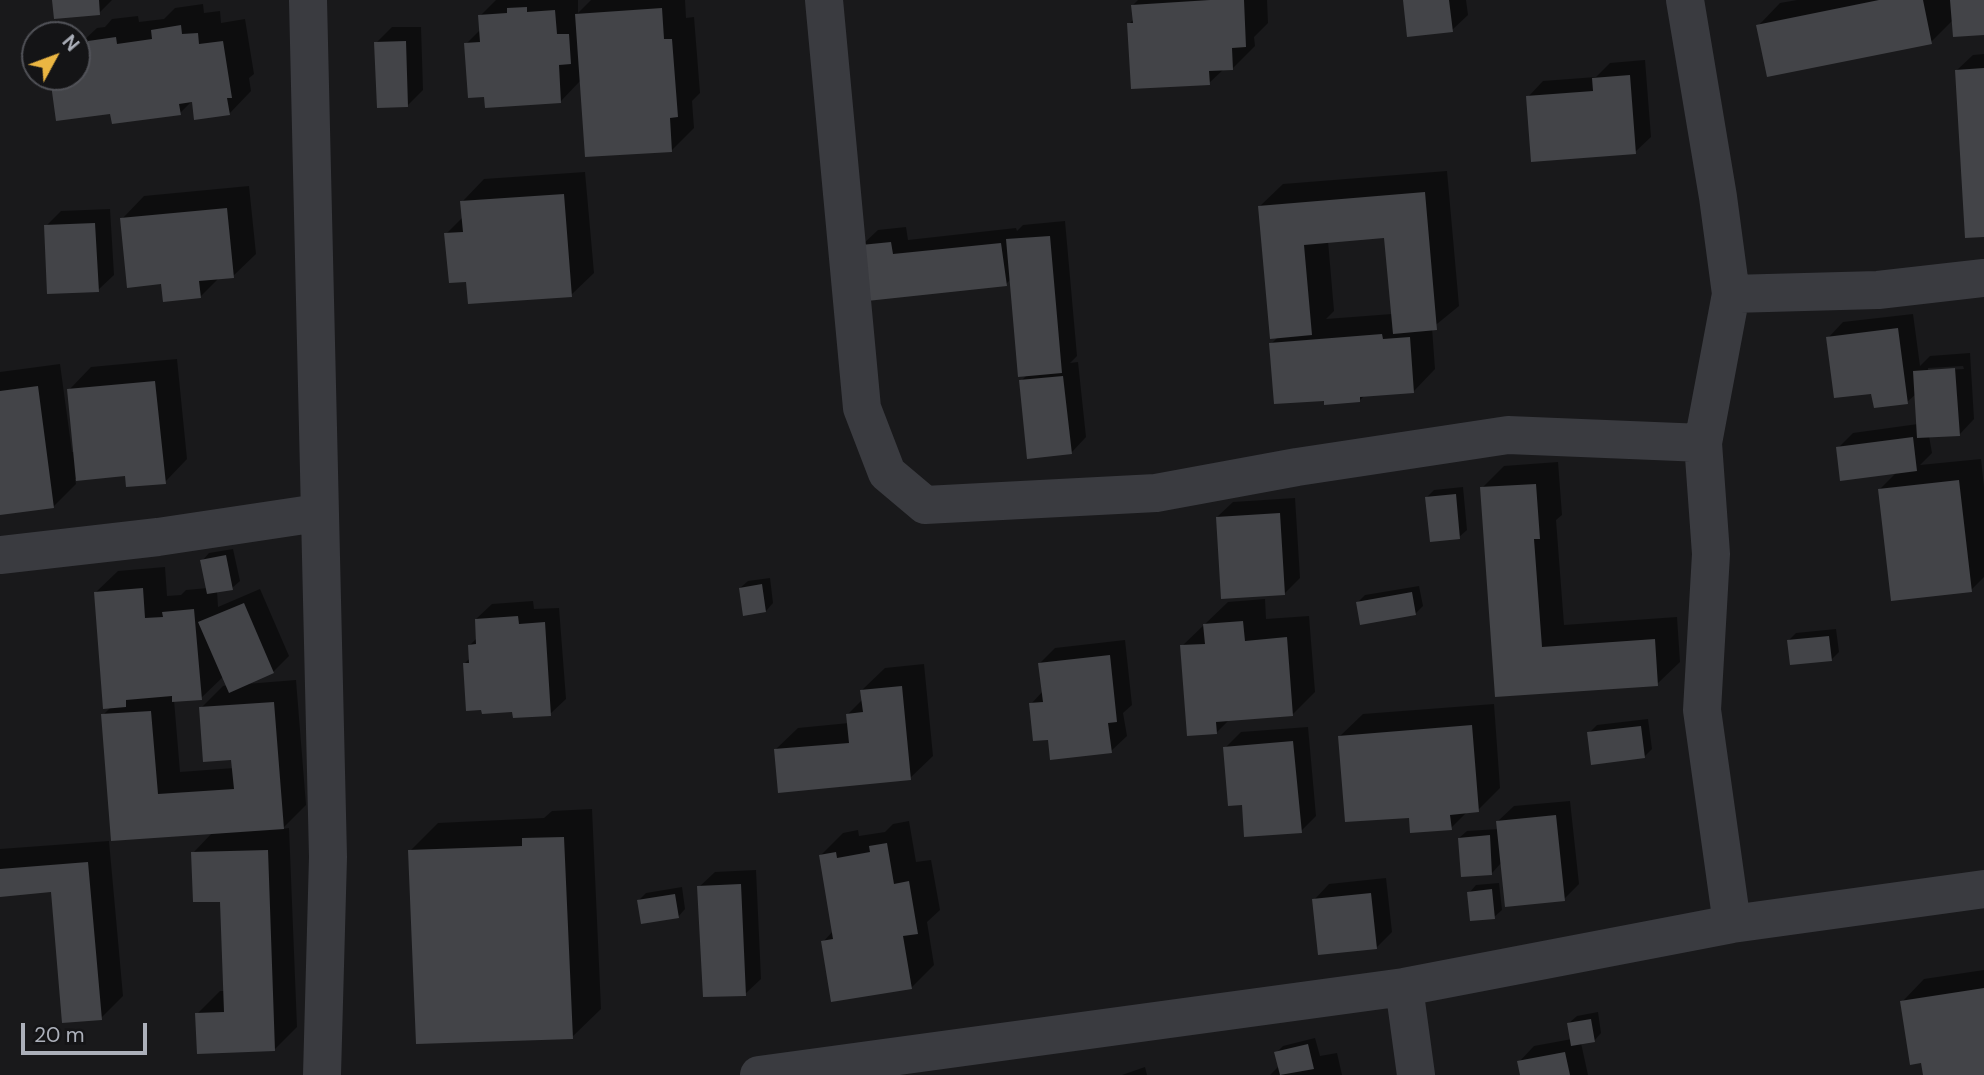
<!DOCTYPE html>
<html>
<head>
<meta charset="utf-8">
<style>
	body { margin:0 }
	#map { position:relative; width:1984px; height:1075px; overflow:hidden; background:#19191b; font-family:"DM Sans",sans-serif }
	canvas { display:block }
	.north { position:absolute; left:21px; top:21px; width:70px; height:70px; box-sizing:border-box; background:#141416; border:2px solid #515258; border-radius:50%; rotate:49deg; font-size:19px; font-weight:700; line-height:28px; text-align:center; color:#acb0ba }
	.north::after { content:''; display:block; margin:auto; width:24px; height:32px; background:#ebb642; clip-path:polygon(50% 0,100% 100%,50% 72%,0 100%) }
	.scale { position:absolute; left:21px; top:1023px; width:126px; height:32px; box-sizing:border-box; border:4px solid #acb0ba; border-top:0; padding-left:9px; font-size:21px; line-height:24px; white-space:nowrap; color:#acb0ba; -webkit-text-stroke:5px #141416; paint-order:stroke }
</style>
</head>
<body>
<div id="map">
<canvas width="1984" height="1075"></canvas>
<div class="north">N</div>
<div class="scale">20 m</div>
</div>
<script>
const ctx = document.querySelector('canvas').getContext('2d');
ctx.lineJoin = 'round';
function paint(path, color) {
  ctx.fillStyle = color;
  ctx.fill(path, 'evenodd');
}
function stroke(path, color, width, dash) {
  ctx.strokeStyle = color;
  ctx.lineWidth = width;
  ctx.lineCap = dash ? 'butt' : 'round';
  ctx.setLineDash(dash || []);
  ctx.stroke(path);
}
const shadow = new Path2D(`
	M 54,0 L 112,0 L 99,13 Z
	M 496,0 L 578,0 L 578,13 L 591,0 L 685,0 L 686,18 L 694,17 L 700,93 L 692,101 L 694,128 L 672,150 L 581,80 L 561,101 L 486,95 L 466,44 L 481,29 L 480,16 Z
	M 1138,0 L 1267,0 L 1268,23 L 1254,37 L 1255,46 L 1232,69 L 1224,69 L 1209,83 L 1129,24 L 1134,19 L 1133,5 Z
	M 1405,0 L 1466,0 L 1468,15 L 1452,30 Z
	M 1797,0 L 1984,0 L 1984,33 L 1953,20 L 1931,42 L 1758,26 L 1780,3 Z
	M 203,4 L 204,13 L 220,11 L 221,23 L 245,19 L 254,74 L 249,78 L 251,91 L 229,114 L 193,100 L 180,113 L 111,112 L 51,77 L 77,77 L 77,42 L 83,41 L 97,28 L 105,27 L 112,19 L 138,16 L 139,22 L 164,19 L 175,8 Z
	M 392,27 L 421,27 L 423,90 L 407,106 L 376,43 Z
	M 1984,54 L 1984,236 L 1957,70 L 1973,55 Z
	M 1645,60 L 1651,137 L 1635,152 L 1528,97 L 1543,81 L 1596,77 L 1610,63 Z
	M 1447,171 L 1459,306 L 1432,328 L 1435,369 L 1413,392 L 1365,395 L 1360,400 L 1276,402 L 1271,344 L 1279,336 L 1260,206 L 1283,184 ZM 1385,236 L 1392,314 L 1326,319 L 1334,311 L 1328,241 Z
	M 585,172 L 594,273 L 571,295 L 467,280 L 446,234 L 463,217 L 462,202 L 484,179 Z
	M 249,186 L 256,254 L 233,276 L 220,277 L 200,297 L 163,283 L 122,219 L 144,196 Z
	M 110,209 L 114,275 L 98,290 L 46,226 L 61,211 Z
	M 1065,221 L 1077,356 L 1070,363 L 1078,362 L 1086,437 L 1071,453 L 1021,381 L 1028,374 L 1011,279 L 1006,284 L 868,299 L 862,245 L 878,230 L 906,227 L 908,240 L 1016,228 L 1017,231 L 1023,225 Z
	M 1913,314 L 1920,366 L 1930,356 L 1970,353 L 1974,419 L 1959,435 L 1929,436 L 1932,453 L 1920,465 L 1981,459 L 1984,487 L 1984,577 L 1971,590 L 1880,489 L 1898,471 L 1838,448 L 1853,433 L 1918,424 L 1916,394 L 1907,402 L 1873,392 L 1828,338 L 1843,322 ZM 1963,366 L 1964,369 L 1928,371 L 1928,368 Z
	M 177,359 L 187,459 L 165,482 L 126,474 L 75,479 L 76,484 L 54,506 L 0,501 L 0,372 L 60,364 L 72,452 L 75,452 L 69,390 L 91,367 Z
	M 1558,462 L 1562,515 L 1556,520 L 1564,625 L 1677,617 L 1680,662 L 1657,684 L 1497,695 L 1482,488 L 1504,466 Z
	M 1463,487 L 1467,530 L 1459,537 L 1427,497 L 1434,490 Z
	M 1295,498 L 1300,578 L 1284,594 L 1217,517 L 1233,502 Z
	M 233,549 L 240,581 L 232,588 L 217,591 L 218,607 L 260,589 L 289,656 L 273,672 L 246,684 L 296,680 L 306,805 L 282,829 L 289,828 L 297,1027 L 274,1050 L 197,1014 L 220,991 L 225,991 L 222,900 L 193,853 L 213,832 L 112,839 L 103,715 L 111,707 L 95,593 L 118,571 L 165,567 L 167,596 L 181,595 L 186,590 L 208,588 L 202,561 L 209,553 ZM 224,676 L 228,685 L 223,686 L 201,708 L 233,758 L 234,768 L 180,772 L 174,700 L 201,698 Z
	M 770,578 L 773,603 L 766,611 L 740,588 L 748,581 Z
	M 1419,586 L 1423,606 L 1415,614 L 1358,602 L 1365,595 Z
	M 1265,599 L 1266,619 L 1309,616 L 1315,692 L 1293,714 L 1230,719 L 1216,733 L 1182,646 L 1228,602 Z
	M 533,601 L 534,609 L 559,608 L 566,699 L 550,714 L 514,710 L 464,664 L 471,657 L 470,645 L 478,637 L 476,619 L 492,604 Z
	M 1836,629 L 1839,652 L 1831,660 L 1789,640 L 1796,633 Z
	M 1125,640 L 1132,705 L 1123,713 L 1127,736 L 1111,751 L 1049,738 L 1031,704 L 1043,691 L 1040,663 L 1055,648 Z
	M 924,664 L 933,756 L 910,778 L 775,750 L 798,728 L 849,723 L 848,714 L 863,699 L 862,690 L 885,668 Z
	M 1494,704 L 1500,788 L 1478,810 L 1468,811 L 1451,828 L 1410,816 L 1340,736 L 1363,714 Z
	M 1648,719 L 1652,749 L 1644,757 L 1589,733 L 1597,725 Z
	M 1308,727 L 1316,816 L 1301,831 L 1244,803 L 1225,748 L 1241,732 Z
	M 1570,801 L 1579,884 L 1564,899 L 1502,862 L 1492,873 L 1459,838 L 1467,831 L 1499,829 L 1498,821 L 1514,806 Z
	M 592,809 L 601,1009 L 572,1037 L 410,851 L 438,823 L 544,818 L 552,811 Z
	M 909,821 L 916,862 L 931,860 L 940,910 L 927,922 L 934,965 L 912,987 L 823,942 L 833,931 L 821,855 L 843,833 L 858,830 L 859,836 L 885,832 L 893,824 Z
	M 109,841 L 123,996 L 101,1018 L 52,890 L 0,895 L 0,849 Z
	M 756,870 L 761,979 L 745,994 L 699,887 L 715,872 Z
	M 1386,878 L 1392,932 L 1377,947 L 1314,900 L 1329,884 Z
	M 1499,883 L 1502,910 L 1494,917 L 1469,893 L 1476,885 Z
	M 682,887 L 685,909 L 678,917 L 639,900 L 646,893 Z
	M 1984,970 L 1984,1075 L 1925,1075 L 1902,1002 L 1924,979 Z
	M 1598,1012 L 1601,1033 L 1594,1041 L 1581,1043 L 1588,1075 L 1521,1075 L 1519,1062 L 1534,1046 L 1572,1039 L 1569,1023 L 1577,1016 Z
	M 1315,1038 L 1320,1056 L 1337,1053 L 1342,1075 L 1270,1075 L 1279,1066 L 1276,1053 L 1283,1046 Z
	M 1145,1067 L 1147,1075 L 1122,1075 Z`);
const building = new Path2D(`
	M 52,0 L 99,0 L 100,15 L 54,19 Z
	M 1210,0 L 1244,0 L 1246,47 L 1232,48 L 1233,70 L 1209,71 L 1210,85 L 1131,89 L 1127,23 L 1133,23 L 1131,5 Z
	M 1403,0 L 1449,0 L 1453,32 L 1407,37 Z
	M 1879,0 L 1923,0 L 1932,44 L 1767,77 L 1756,25 Z
	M 1950,0 L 1984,0 L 1984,35 L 1953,37 Z
	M 527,7 L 527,12 L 555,10 L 557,34 L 569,34 L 571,64 L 559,65 L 561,103 L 485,108 L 484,97 L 468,98 L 464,43 L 480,42 L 478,15 L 507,13 L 507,8 Z
	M 662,8 L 664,39 L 672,39 L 678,117 L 670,118 L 672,152 L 585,157 L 575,14 Z
	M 181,25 L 182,34 L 198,33 L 199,44 L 223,41 L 232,98 L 227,98 L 230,115 L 194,120 L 192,102 L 179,104 L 181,115 L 112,124 L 110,114 L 56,121 L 50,77 L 77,77 L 77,49 L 88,47 L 88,41 L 116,37 L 117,44 L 152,39 L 151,30 Z
	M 406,41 L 408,107 L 377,108 L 374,42 Z
	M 1984,68 L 1984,237 L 1965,238 L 1955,70 Z
	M 1630,75 L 1636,154 L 1531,162 L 1526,96 L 1593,91 L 1592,78 Z
	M 1425,192 L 1437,330 L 1393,334 L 1384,238 L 1304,245 L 1312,335 L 1270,339 L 1258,206 Z
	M 564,194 L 572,297 L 468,304 L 466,282 L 449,283 L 444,233 L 463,232 L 460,201 Z
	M 227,208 L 234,278 L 199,281 L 201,298 L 163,302 L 161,284 L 127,288 L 120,218 Z
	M 95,223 L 99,292 L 47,294 L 44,225 Z
	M 1050,236 L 1062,373 L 1018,377 L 1006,239 Z
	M 891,242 L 893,254 L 1001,243 L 1007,286 L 867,301 L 861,245 Z
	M 1898,328 L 1908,404 L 1874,408 L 1871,394 L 1834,398 L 1826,337 Z
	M 1382,334 L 1383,339 L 1410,337 L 1414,393 L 1360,397 L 1360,402 L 1324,405 L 1324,401 L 1274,404 L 1269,343 Z
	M 1955,368 L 1960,436 L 1917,438 L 1913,371 Z
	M 1063,376 L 1072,454 L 1027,459 L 1019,380 Z
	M 155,381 L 166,484 L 126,487 L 125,476 L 76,481 L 67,389 Z
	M 38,386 L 54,508 L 0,515 L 0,391 Z
	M 1913,437 L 1917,471 L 1840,481 L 1836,447 Z
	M 1959,480 L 1972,592 L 1891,601 L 1878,489 Z
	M 1536,484 L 1540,539 L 1534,539 L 1542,647 L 1655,639 L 1658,686 L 1495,697 L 1480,487 Z
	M 1456,494 L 1460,539 L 1430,542 L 1425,497 Z
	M 1280,513 L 1285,595 L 1221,599 L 1216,517 Z
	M 226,555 L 233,590 L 207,594 L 200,560 Z
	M 762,584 L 766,612 L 743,616 L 739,588 Z
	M 143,588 L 145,618 L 163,617 L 162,612 L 194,609 L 202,700 L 172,702 L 172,696 L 126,700 L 126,707 L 103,709 L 94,592 Z
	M 1412,592 L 1416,615 L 1360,625 L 1356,602 Z
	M 244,603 L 274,673 L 229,693 L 198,622 Z
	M 518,616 L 519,624 L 545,622 L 551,716 L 513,718 L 512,712 L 482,714 L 481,710 L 466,711 L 463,663 L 469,663 L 468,645 L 476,644 L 475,619 Z
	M 1243,621 L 1245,641 L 1287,637 L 1293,716 L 1216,722 L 1217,734 L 1187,736 L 1180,645 L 1205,644 L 1203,624 Z
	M 1829,636 L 1832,661 L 1790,665 L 1787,640 Z
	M 1110,655 L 1117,722 L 1108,723 L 1112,753 L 1050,760 L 1048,740 L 1033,741 L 1029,703 L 1043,702 L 1038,663 Z
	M 902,686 L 911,780 L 778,793 L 774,749 L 849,743 L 846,714 L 863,712 L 860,690 Z
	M 274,702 L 284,829 L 111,841 L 101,714 L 151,711 L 158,794 L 234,789 L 231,760 L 203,762 L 199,707 Z
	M 1472,725 L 1479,812 L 1450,815 L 1452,830 L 1410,833 L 1409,818 L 1345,822 L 1338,736 Z
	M 1641,726 L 1645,758 L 1591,765 L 1587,732 Z
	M 1293,741 L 1302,833 L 1244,837 L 1242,805 L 1228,806 L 1223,747 Z
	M 1556,815 L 1565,901 L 1505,907 L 1496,821 Z
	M 1490,835 L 1492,875 L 1461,877 L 1458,838 Z
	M 564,837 L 573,1039 L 416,1044 L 408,850 L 522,846 L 522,838 Z
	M 887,843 L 894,884 L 909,881 L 918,934 L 903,936 L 912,989 L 831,1002 L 821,941 L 833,939 L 819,855 L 836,852 L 837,858 L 870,852 L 869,846 Z
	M 268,850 L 275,1051 L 197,1054 L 195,1013 L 224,1012 L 220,902 L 193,902 L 191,852 Z
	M 88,862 L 102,1020 L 62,1023 L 51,892 L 0,897 L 0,869 Z
	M 741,884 L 746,996 L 703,997 L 697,886 Z
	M 1492,889 L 1495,919 L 1470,921 L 1467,892 Z
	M 1371,893 L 1377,949 L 1318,955 L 1312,899 Z
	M 675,894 L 679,918 L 641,924 L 637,900 Z
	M 1984,988 L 1984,1075 L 1923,1075 L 1921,1063 L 1910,1065 L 1900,1001 Z
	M 1591,1019 L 1595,1042 L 1571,1046 L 1567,1023 Z
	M 1308,1044 L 1314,1069 L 1280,1075 L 1274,1052 Z
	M 1565,1052 L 1570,1075 L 1520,1075 L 1517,1061 Z`);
const street = new Path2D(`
	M 308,0 L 328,857 L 322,1075
	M 824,0 L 862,408 L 887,473 L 925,505 L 1156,493 L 1297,467 L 1508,435 L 1703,443
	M 1685,0 L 1718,197 L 1731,294 L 1703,443 L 1711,554 L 1702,710 L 1732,924
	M 1731,294 L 1878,290 L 1984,278
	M 0,555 L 158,537 L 318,513
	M 1404,987 L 1416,1075
	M 759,1075 L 1404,987 L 1732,924 L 1984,889`);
paint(shadow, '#0007');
paint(building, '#434448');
stroke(street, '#3a3b40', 38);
</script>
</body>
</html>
